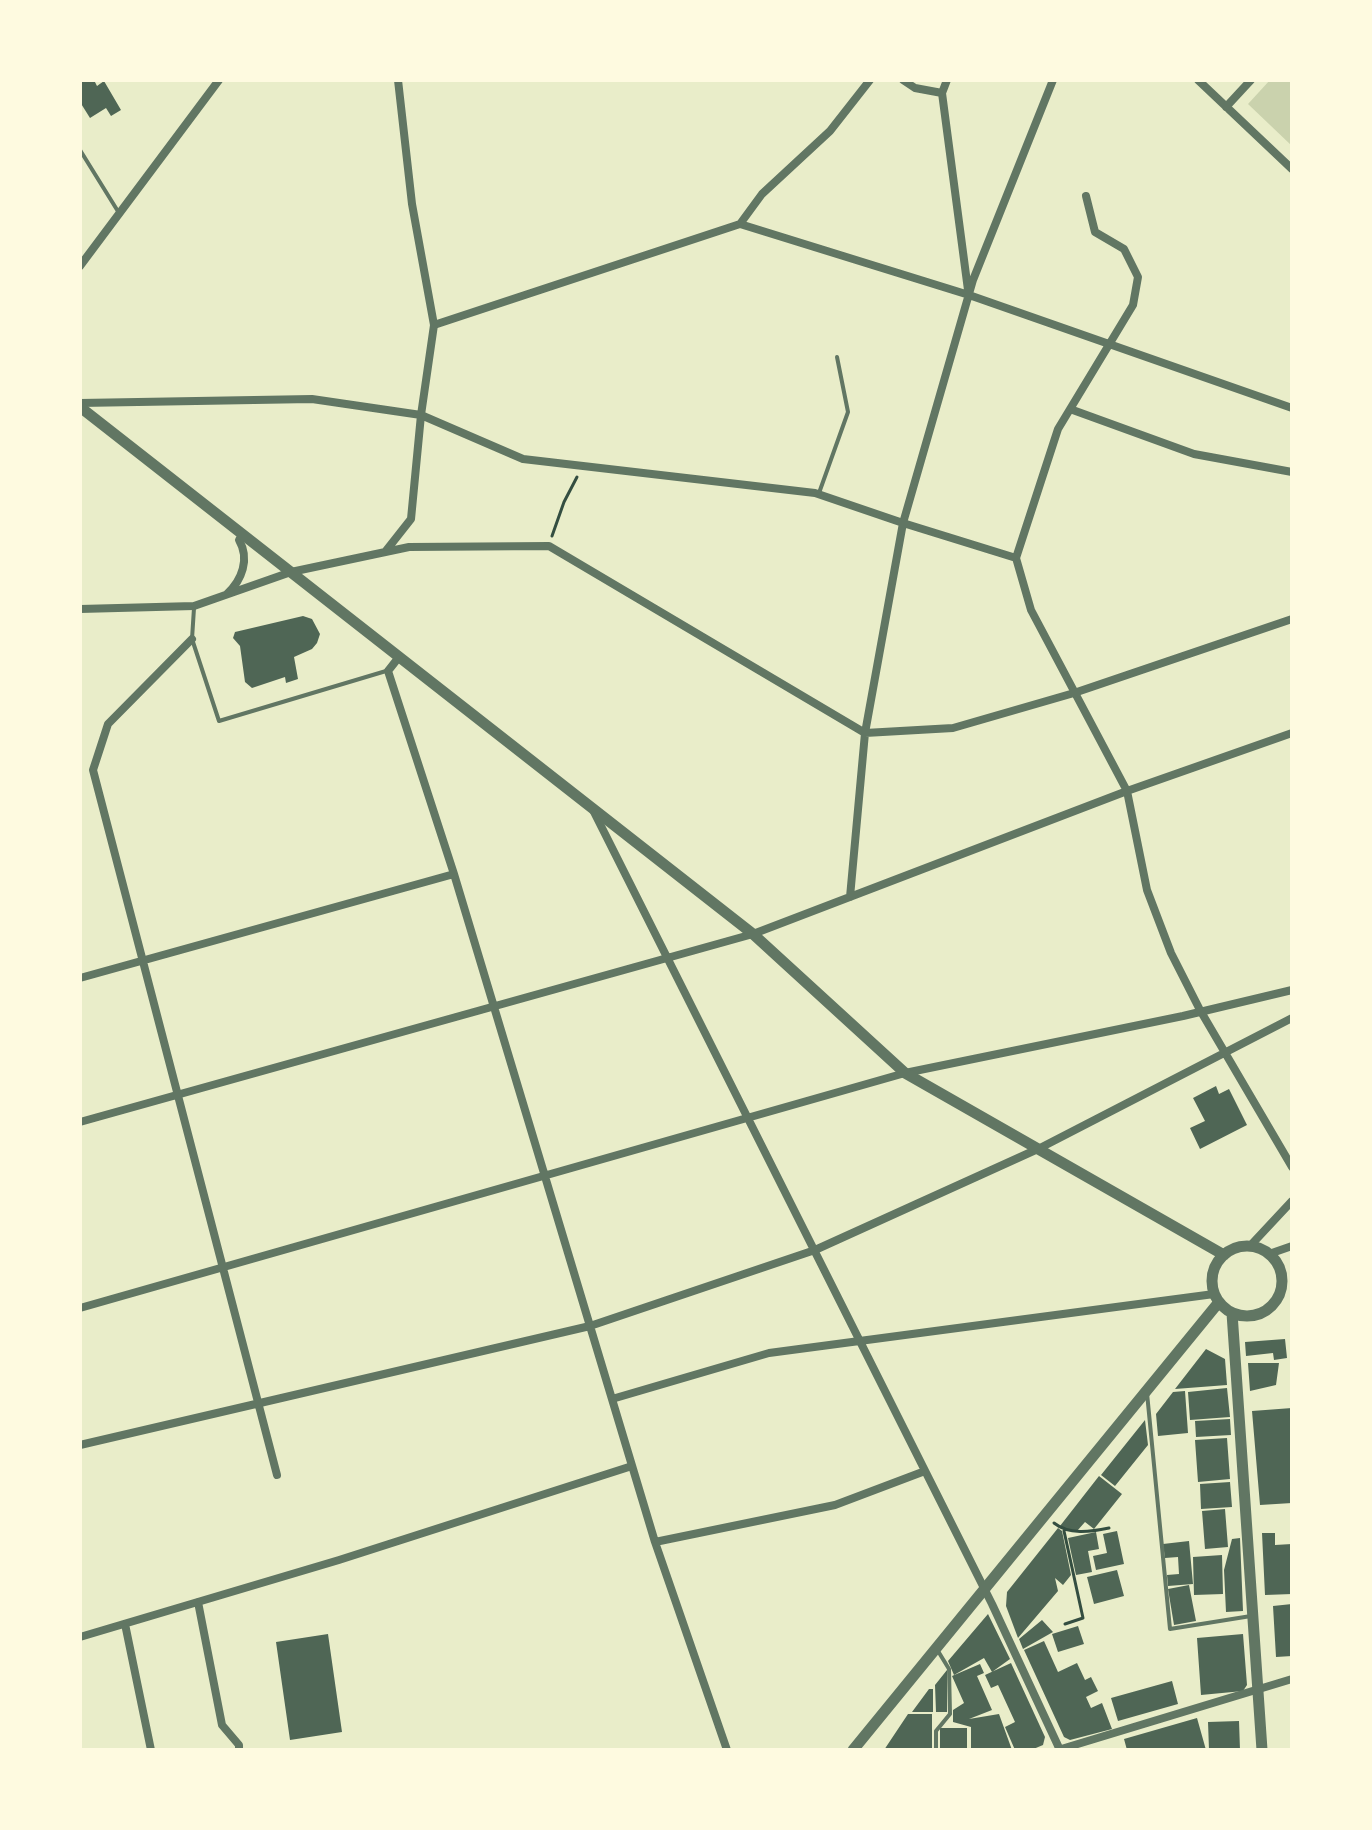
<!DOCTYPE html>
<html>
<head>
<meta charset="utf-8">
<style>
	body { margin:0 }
	#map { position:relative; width:1372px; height:1830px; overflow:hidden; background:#e9edc9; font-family:Barlow,sans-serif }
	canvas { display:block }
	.frame { position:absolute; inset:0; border:82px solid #fefae0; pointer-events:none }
</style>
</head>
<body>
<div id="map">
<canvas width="1372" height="1830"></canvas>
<div class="frame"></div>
</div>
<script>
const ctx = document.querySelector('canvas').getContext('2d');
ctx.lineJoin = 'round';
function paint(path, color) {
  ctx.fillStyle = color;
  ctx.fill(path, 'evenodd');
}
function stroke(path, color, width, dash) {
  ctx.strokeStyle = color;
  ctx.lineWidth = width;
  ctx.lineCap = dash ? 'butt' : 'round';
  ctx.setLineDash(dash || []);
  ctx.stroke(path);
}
const green = new Path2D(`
	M 1270,80 L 1292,80 L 1292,146 L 1248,104 Z`);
const building = new Path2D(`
	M 80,80 L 94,80 L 97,86 L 104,81 L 121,110 L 111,116 L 106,108 L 90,118 L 80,102 Z
	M 303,616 L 312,619 L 320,634 L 317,643 L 312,649 L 294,657 L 298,679 L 286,683 L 285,677 L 252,688 L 245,682 L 240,646 L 233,638 L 235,632 Z
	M 1216,1086 L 1219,1094 L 1229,1089 L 1247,1125 L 1200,1149 L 1190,1128 L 1205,1121 L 1193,1098 Z
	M 1285,1339 L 1287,1358 L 1274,1360 L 1273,1353 L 1246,1356 L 1245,1342 Z
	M 1206,1349 L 1225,1359 L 1227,1385 L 1175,1389 Z
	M 1248,1363 L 1279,1363 L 1276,1385 L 1250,1391 Z
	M 1227,1388 L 1230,1417 L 1190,1420 L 1188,1392 Z
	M 1185,1391 L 1188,1433 L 1158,1436 L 1156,1414 L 1173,1392 Z
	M 1292,1408 L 1292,1503 L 1260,1505 L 1252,1411 Z
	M 1230,1419 L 1231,1435 L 1196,1437 L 1195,1421 Z
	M 1145,1420 L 1148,1445 L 1115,1486 L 1101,1475 Z
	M 1227,1438 L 1230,1479 L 1198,1482 L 1195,1440 Z
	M 1099,1476 L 1122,1494 L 1094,1529 L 1085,1522 L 1077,1531 L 1065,1530 L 1060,1526 Z
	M 1230,1482 L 1232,1507 L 1201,1509 L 1200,1484 Z
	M 1225,1509 L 1228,1547 L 1205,1549 L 1202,1511 Z
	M 1058,1528 L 1062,1531 L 1071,1575 L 1063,1585 L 1055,1578 L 1058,1591 L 1018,1638 L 1006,1606 L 1007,1592 Z
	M 1117,1531 L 1124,1564 L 1096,1570 L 1093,1556 L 1107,1553 L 1103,1534 Z
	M 1096,1532 L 1099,1549 L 1088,1551 L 1092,1572 L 1076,1575 L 1068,1538 Z
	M 1262,1533 L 1275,1533 L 1275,1545 L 1292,1544 L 1292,1594 L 1265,1595 Z
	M 1240,1538 L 1243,1611 L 1226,1612 L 1224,1570 L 1232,1539 Z
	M 1189,1541 L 1193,1584 L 1168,1586 L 1167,1575 L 1179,1574 L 1178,1557 L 1165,1558 L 1163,1544 Z
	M 1222,1555 L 1223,1594 L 1194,1595 L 1193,1557 Z
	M 1117,1570 L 1124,1596 L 1094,1604 L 1087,1577 Z
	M 1189,1585 L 1196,1621 L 1174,1625 L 1168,1589 Z
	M 1292,1604 L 1292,1656 L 1276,1657 L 1273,1606 Z
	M 988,1614 L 1010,1659 L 992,1672 L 984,1658 L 954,1675 L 948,1661 Z
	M 1042,1620 L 1053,1632 L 1023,1649 L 1019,1639 Z
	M 1078,1626 L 1084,1644 L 1058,1652 L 1052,1634 Z
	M 328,1634 L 342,1732 L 290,1740 L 276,1642 Z
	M 1243,1634 L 1247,1685 L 1243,1691 L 1201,1695 L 1197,1638 Z
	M 1044,1641 L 1058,1672 L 1077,1663 L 1085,1680 L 1091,1677 L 1098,1691 L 1086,1697 L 1091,1708 L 1102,1703 L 1112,1729 L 1070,1740 L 1064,1737 L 1024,1650 Z
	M 1011,1663 L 1045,1737 L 1043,1745 L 1031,1750 L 1015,1750 L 1005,1727 L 1015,1722 L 998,1685 L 991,1688 L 985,1675 Z
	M 980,1664 L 984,1673 L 977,1676 L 992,1710 L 969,1719 L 999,1714 L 1012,1750 L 971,1750 L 971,1727 L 953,1722 L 953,1710 L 964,1703 L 952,1676 Z
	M 947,1670 L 947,1712 L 936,1712 L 935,1685 Z
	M 1172,1681 L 1178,1704 L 1118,1721 L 1111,1698 Z
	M 929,1689 L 933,1689 L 933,1712 L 912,1712 Z
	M 908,1714 L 932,1714 L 932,1750 L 884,1750 Z
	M 1197,1718 L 1206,1750 L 1127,1750 L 1124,1739 Z
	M 1239,1721 L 1240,1750 L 1209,1750 L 1208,1722 Z
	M 940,1728 L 967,1728 L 967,1750 L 940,1750 Z`);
const path = new Path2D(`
	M 552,536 L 564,502 L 577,477
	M 1054,1523 C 1069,1535 1090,1532 1109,1528
	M 1064,1531 L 1083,1618 L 1065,1624`);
const service = new Path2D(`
	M 80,150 L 119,213
	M 819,493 L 848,412 L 837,357
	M 194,608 L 192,639 L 219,721 L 386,671
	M 1147,1393 L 1170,1629 L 1251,1616
	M 936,1750 L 936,1731 L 950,1714 L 949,1669 L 938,1651`);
const minor = new Path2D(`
	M 903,80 L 915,88 L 942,93
	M 947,80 L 942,93 L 968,290
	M 1198,80 L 1292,169
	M 1226,107 L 1251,80
	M 1086,196 L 1095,232 L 1124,249 L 1138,277 L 1133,305 L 1058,429 L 1016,558 L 1031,610 L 1127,791 L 1147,890 L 1171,953 L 1200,1010 L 1292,1167
	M 740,224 L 762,194 L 830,131 L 870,80
	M 80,266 L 219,80
	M 434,325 L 740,224 L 969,295 L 1292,408
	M 80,403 L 312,399 L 421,415 L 523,459 L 815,493 L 903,523 L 1016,558
	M 1070,409 L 1194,454 L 1292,472
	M 385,552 L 411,519 L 421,415 L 434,325 L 412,204 L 398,80
	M 227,594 C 242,580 250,559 239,540 L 243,534
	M 80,609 L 194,606 L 291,572 L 409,547 L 549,546 L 865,733 L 953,728 L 1074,693 L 1292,619
	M 192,639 L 108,724 L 93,770 L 277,1475
	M 399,657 L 388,671 L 454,874 L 655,1542 L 727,1750
	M 594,812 L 992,1604 L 1060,1750
	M 850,897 L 865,733 L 903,523 L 973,280 L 1053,80
	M 80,978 L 454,874
	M 80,1122 L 753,934 L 1127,791 L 1292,733
	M 1250,1246 L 1292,1201
	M 1269,1254 L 1292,1246
	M 80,1308 L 905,1073 L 1183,1016 L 1292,990
	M 612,1399 L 769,1353 L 1214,1294
	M 80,1445 L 590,1326 L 815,1250 L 1040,1148 L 1292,1018
	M 655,1542 L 835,1505 L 925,1471
	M 198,1602 L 222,1725 L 239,1745 L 239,1750
	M 125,1624 L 151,1750
	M 80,1637 L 339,1560 L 632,1466
	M 1058,1750 L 1292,1679`);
const tertiary = new Path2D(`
	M 80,407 L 753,934 L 905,1073 L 1224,1255
	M1212 1281a35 35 0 1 1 70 0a35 35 0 1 1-70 0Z
	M 1232,1313 L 1262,1750
	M 853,1750 L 1219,1302`);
paint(green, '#cad2ad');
paint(building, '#4f6655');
stroke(path, '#344e41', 3);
stroke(service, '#617663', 4);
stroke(minor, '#617663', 8);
stroke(tertiary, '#617663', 11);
</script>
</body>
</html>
